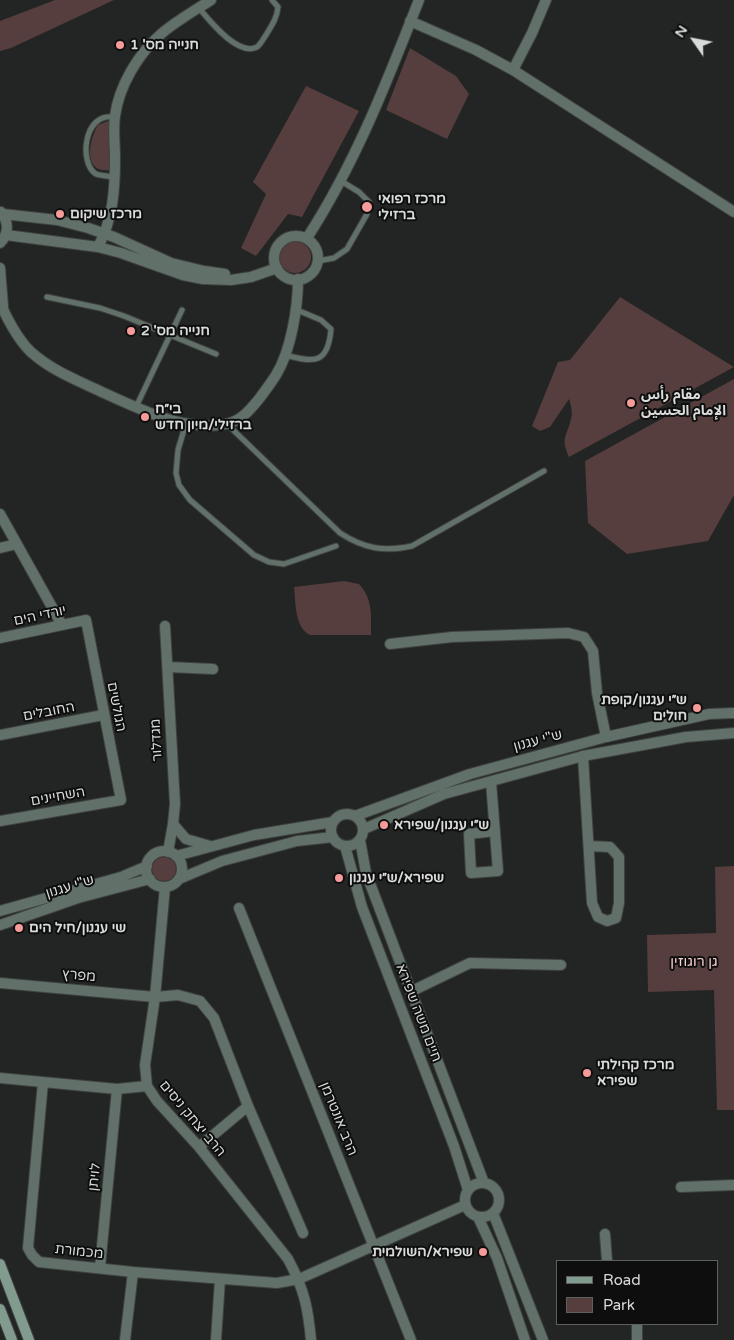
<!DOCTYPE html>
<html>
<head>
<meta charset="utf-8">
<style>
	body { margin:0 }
	#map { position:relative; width:734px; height:1340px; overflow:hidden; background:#222524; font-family:"Varela Round",sans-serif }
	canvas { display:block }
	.legend { position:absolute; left:556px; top:1260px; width:162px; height:65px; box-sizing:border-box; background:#0d0e0d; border:1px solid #5e605f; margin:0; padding:6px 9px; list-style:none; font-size:15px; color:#d8dbd9 }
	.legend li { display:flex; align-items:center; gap:10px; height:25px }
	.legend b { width:25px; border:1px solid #5e605f }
	.north { position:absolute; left:669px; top:15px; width:50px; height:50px; -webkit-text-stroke:4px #0d0e0d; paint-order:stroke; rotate:303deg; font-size:14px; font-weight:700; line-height:20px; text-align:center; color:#d8dbd9 }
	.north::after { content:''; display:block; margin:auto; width:18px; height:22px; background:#d8dbd9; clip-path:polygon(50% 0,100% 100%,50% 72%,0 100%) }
</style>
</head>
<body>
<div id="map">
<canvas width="734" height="1340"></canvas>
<ul class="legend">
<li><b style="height:6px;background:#829b8f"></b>Road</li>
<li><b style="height:14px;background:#553e3d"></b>Park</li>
</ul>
<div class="north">N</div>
</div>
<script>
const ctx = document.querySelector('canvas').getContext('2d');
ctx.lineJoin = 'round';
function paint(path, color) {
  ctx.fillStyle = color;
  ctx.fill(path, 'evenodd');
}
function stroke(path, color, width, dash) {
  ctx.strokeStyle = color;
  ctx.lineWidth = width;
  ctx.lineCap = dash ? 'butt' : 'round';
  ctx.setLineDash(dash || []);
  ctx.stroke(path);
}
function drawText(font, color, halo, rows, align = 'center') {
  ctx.font = font + ' "Varela Round","Noto Sans Arabic",Heebo,sans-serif';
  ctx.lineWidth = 4;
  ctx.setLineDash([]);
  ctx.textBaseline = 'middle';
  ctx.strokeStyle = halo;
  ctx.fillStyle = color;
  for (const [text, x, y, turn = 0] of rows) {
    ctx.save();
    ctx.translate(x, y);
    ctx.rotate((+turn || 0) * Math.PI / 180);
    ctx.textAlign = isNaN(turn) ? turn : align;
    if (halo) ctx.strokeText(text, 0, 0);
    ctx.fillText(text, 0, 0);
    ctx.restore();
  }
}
const green = new Path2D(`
	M 55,0 L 114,0 L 11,48 L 0,51 L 0,21 Z
	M 410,48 L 456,76 L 469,94 L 447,139 L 386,110 Z
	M 306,86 L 359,111 L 302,217 L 288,214 L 256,256 L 241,248 L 266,194 L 253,182 Z
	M 108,121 L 112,121 L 110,170 C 82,174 89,140 98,125 Z
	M279 257a16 16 0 1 1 32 0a16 16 0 1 1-32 0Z
	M 620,297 L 734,367 L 569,457 C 560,437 567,437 571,419 C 573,412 571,406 569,399 L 550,427 L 540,431 L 532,426 L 558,362 L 570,360 Z
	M 734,379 L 734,495 L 708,541 L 627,554 L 588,523 L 585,461 Z
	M 344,581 L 359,584 C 373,599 371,615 371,635 L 310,635 C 294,627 296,602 294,587 Z
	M152 869a12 12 0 1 1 24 0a12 12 0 1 1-24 0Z
	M 734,866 L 734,1110 L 717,1110 L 714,990 L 648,992 L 647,935 L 716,933 L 715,867 Z`);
const service = new Path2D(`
	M 199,8 C 209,20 238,57 257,47 C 261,44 263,39 266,35 C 272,25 277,18 278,7 L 272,0
	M 114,117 C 83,112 79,164 96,174 C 101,176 109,176 115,177
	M 318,261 L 334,258 L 347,249 L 367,214 L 369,202 L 359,192 L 341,181
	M 47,297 L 100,308 L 124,316 L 216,354
	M 285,355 C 315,363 328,364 331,329 L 321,320 L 297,310
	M 136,407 L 182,310
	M 186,423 L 178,450 L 176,473 L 179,485 L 190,500 L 254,555 L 269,562 L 284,564 L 336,546
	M 228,425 L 340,533 C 365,549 384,552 412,546 L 544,471`);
const minor = new Path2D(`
	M 410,21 L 476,50 L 513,70 L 734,212
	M 513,70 L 532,33 L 546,0
	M 3,214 L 57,220 L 88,228 L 114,237 L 171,263 L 204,271 L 225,274
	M 6,235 L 98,247 L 121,253 L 183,275 L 203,279 L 231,280 L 251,277 L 277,268
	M274 258a22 22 0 1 1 44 0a22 22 0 1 1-44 0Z
	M 307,238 C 355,164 387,82 419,0
	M 0,243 C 9,234 9,222 1,212
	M 98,247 C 113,219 115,190 115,158 C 115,145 113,130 115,116 C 119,86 138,54 161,34 C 176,21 194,11 211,0
	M 0,268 L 3,306
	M 0,301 C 5,316 19,341 31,352 C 52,371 79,381 104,393 C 124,402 145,412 167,419 C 183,424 210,428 226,424 C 241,421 250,410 259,399 C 265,391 271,383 276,375 C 291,351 298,307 298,279
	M 0,514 L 62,625
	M 0,548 L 17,544
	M 165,626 L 175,804 L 173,824 L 168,852
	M 0,638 L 86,620 L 121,800 L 0,821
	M 390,644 L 452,637 L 568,633 L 584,637 L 593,651 L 597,693 L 606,737
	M 168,667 L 213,669
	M 0,735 L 103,715
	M 583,756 L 592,903 L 598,917 L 607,921 L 616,918 L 619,903 L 619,857 L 610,847 L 589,846
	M 491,782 L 498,871 L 471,873 L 469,834 L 495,831
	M 165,887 L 155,997 L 145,1065 L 147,1086 L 157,1101 L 199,1147 L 288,1259 C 304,1289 308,1307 311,1340
	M 239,908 L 411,1340
	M 0,983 L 155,997 L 178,995 L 200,1001 L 214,1018 L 248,1106 L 303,1233
	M 412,991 L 470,963 L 561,965
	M 0,1078 L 117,1089 L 147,1086
	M 43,1082 L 28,1248 L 32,1255 L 39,1262 L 133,1272 L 277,1283 L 299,1279 L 465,1205
	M 199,1147 L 248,1106
	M 681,1187 L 734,1185
	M 605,1234 L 607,1261
	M 100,1267 L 117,1089
	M 637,1324 L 637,1340
	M 125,1340 L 133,1272
	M 216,1340 L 220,1279`);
const tertiary = new Path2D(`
	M331 830a16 16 0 1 1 32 0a16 16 0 1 1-32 0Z
	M 355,816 L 470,774 L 606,737 L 709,714 L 734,713
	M 173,824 L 186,839 L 210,846
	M 364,829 L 444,794 L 583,756 L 686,737 L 734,733
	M 360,840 L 366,873 L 484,1183
	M 345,846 L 362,907 L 454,1146 L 468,1190
	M146 869a18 18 0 1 1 36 0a18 18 0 1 1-36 0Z
	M 176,856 L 254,835 L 333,822
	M 179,879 L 222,861 L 297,841 L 333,837
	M 0,911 L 121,877 L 147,866
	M 0,925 L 78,898 L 150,879
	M465 1200a17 17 0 1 1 34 0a17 17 0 1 1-34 0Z
	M 493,1213 L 543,1340
	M 478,1217 L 497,1258 L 525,1340`);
const secondary = new Path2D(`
	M 0,1264 L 29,1340
	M 0,1309 L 12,1340`);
const markers = [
	[120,45,5,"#f59b9a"],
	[367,207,6,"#f59b9a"],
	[60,214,5,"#f59b9a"],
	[131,331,5,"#f59b9a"],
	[631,403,5,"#f59b9a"],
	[145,417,5,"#f59b9a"],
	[697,708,5,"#f59b9a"],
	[384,825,5,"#f59b9a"],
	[339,878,5,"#f59b9a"],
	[19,928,5,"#f59b9a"],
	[587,1073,5,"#f59b9a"],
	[483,1252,5,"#f59b9a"]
];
const poiNames = [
	["חנייה מס' 1",130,45],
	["מרכז רפואי",378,199],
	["ברזילי",378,215],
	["מרכז שיקום",70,214],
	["חנייה מס' 2",141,331],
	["مقام رأس",641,395],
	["الإمام الحسين",641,411],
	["בי״ח",155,409],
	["ברזילי/מיון חדש",155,425],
	["ש״י עגנון/קופת",687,700,"right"],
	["חולים",687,716,"right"],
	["ש״י עגנון/שפירא",394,825],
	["שפירא/ש״י עגנון",349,878],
	["שי עגנון/חיל הים",29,928],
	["מרכז קהילתי",597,1065],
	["שפירא",597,1081],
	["שפירא/השולמית",473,1252,"right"]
];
const streetNames = [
	["יורדי הים",40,616,-12],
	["הגולשים",116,707,79],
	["החובלים",49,712,-11],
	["מגדלור",157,740,-93],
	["ש\"י עגנון",538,741,-15],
	["השחיינים",58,797,-10],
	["ש\"י עגנון",70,887,-17],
	["מפרץ",79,976,5],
	["חיים משה שפירא",418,1013,69],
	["הרב יצחק ניסים",192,1119,50],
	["הרב אונטרמן",338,1119,68],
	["לויתן",95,1177,-84],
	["מכמורת",79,1252,6]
];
const parkNames = [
	["גן רוגוזין",694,962]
];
paint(green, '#553e3d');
stroke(service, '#3f4241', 7);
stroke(minor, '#3f4241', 12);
stroke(tertiary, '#3f4241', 12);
stroke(secondary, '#3f4241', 12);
stroke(service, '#617068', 5);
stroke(minor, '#617068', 10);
stroke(tertiary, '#617068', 10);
stroke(secondary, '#829b8f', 10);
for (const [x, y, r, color] of markers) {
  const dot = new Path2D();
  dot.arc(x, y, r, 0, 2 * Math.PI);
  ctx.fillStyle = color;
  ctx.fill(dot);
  stroke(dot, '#0d0e0d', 2);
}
drawText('bold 14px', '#d8dbd9', '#0d0e0d', poiNames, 'left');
drawText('14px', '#d8dbd9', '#0d0e0d', streetNames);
drawText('14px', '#fbd1cf', '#0d0e0d', parkNames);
</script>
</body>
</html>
